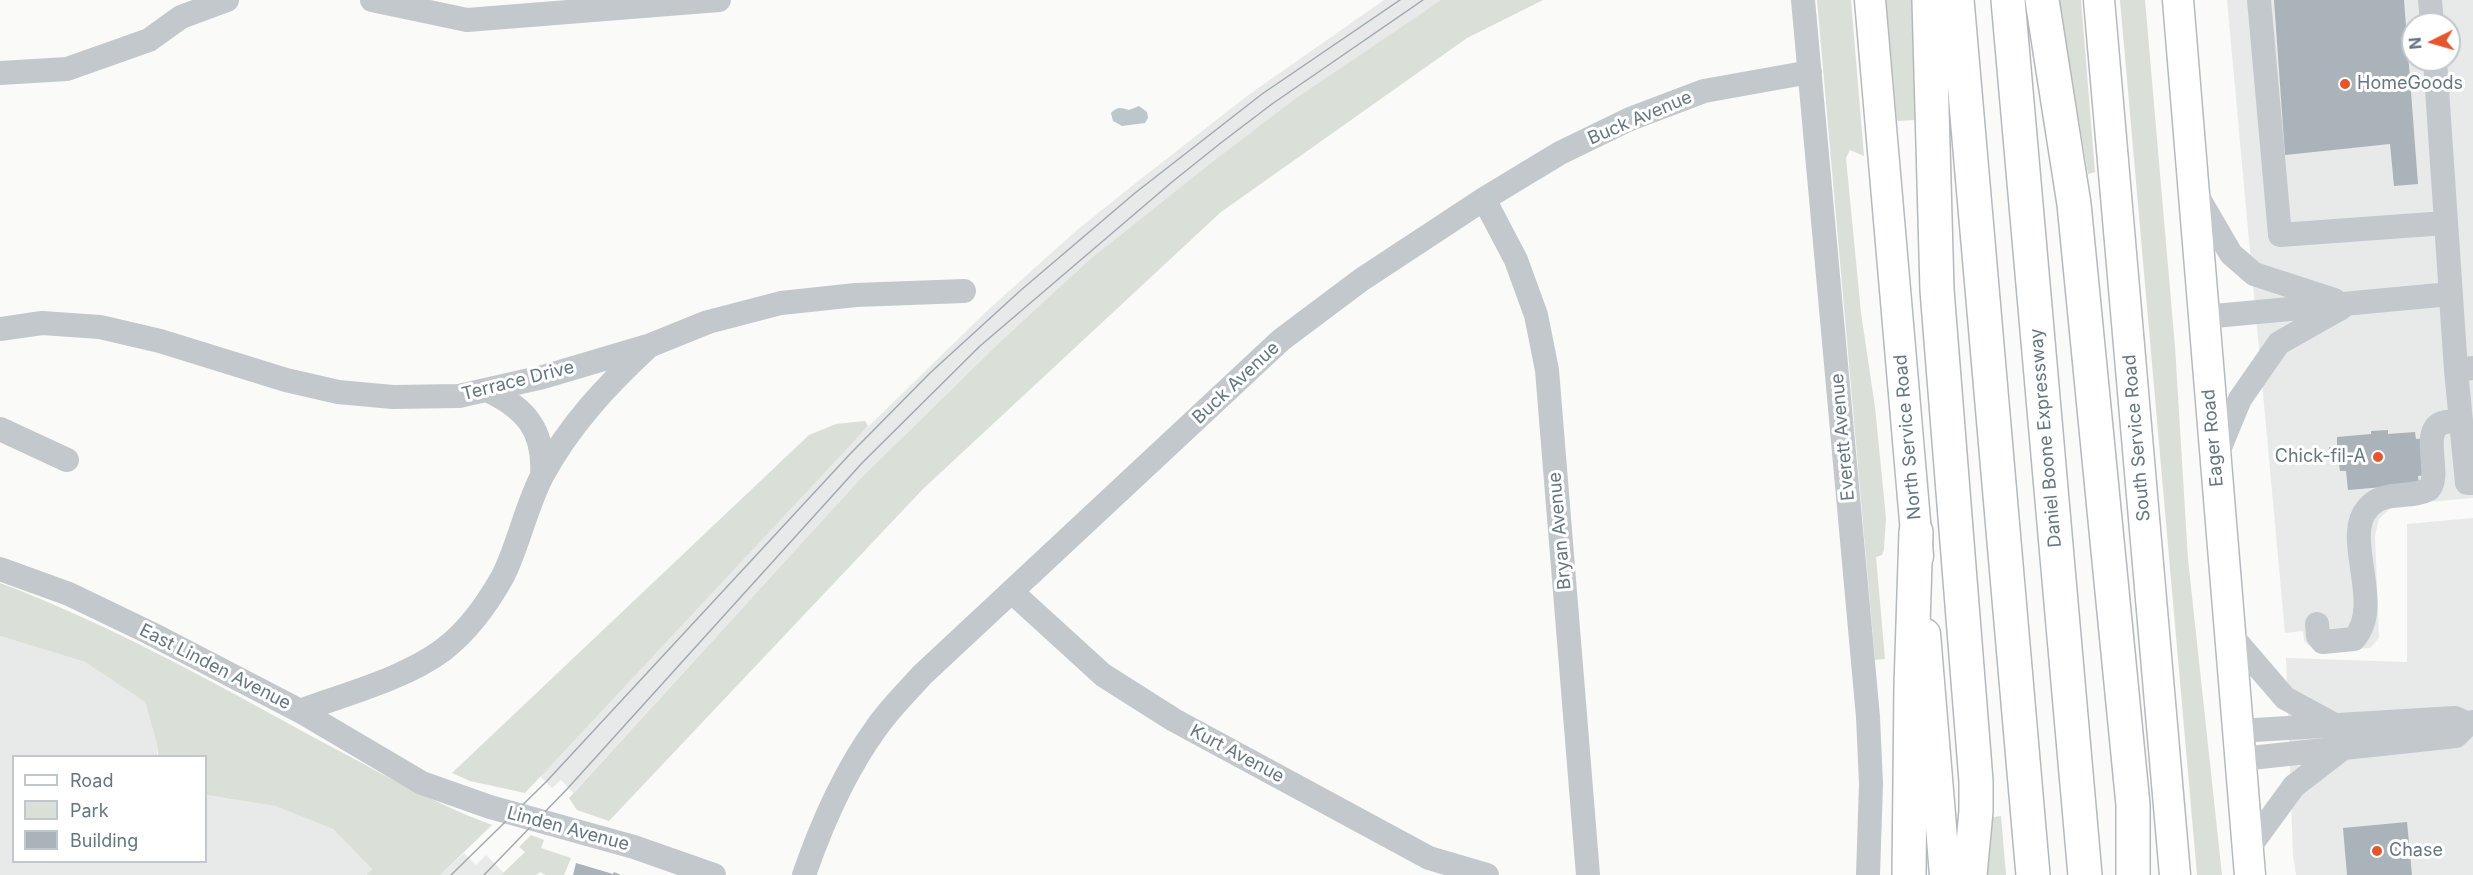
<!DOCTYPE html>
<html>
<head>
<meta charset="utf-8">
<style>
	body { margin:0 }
	#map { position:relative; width:2473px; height:875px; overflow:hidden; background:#fafaf8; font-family:Inter,sans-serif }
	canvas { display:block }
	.legend { position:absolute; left:12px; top:755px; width:195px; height:108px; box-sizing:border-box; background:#fff; border:2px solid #c1c8cd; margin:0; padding:8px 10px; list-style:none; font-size:18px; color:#657683 }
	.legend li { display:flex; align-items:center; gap:12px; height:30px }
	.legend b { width:30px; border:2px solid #c1c8cd }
	.north { position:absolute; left:2401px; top:12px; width:60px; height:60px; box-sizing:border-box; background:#fff; border:2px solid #c1c8cd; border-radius:50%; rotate:265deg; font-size:16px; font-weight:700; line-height:24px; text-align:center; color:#657683 }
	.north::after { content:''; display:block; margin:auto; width:21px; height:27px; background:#e4572e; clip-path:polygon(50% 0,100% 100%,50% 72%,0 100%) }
</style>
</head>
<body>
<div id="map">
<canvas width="2473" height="875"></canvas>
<ul class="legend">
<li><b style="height:8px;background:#fff"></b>Road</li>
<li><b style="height:16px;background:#dadfd7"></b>Park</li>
<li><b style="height:16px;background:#aab3b9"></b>Building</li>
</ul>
<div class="north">N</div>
</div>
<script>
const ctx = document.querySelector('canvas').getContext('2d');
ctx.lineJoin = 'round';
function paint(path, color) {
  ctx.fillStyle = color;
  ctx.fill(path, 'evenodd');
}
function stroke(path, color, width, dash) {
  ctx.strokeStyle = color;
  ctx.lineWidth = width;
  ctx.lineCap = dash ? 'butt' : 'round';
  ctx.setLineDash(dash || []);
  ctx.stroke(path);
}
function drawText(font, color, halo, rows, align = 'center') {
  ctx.font = font + ' Inter,sans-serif';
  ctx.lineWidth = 6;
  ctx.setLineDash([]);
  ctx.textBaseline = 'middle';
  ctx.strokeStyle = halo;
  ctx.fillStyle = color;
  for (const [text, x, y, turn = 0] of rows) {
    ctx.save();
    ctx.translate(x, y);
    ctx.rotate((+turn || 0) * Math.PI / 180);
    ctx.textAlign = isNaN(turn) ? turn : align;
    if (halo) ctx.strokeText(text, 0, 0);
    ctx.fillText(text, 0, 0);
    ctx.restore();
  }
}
const built = new Path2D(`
	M 1384,0 L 1441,0 L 1296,98 L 1212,162 L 1089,260 L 1001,341 L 861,478 L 573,793 L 561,780 L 552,788 L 540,776 L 842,452 L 989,309 L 1077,230 L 1137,182 L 1247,96 Z
	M 2227,0 L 2473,0 L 2473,498 L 2394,505 L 2379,519 L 2375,535 L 2379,638 L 2370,648 L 2316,652 L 2304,641 L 2303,631 L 2285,633 ZM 2413,24 L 2449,24 L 2449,60 L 2413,60 Z
	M 2473,518 L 2473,875 L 2296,875 L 2293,855 L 2286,658 L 2407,662 L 2407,524 Z
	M 0,636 L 85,662 L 145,702 L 157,744 L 157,756 L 14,756 L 14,862 L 206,862 L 206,795 L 275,806 L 333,829 L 372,869 L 366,875 L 0,875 Z
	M 464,853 L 476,865 L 486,855 L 504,873 L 501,875 L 440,875 Z`);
const green = new Path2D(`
	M 1441,0 L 1543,0 L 1467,38 L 1221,212 L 923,489 L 609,821 L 577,810 L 569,798 L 861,478 L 1001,341 L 1089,260 L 1212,162 L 1296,98 Z
	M 1817,0 L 1851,0 L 1864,156 L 1850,150 L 1846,158 L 1861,313 L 1875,407 L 1886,518 L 1884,549 L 1882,555 L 1876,557 L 1885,659 L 1875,660 Z
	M 1886,0 L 1913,0 L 1917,120 L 1897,121 Z
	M 2059,0 L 2081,0 L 2095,172 L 2088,174 Z
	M 2120,0 L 2145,0 L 2175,347 L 2188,559 L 2222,875 L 2197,875 Z
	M 865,421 L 868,426 L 525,793 L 470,781 L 452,773 L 809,435 L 836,424 Z
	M 0,583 C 109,624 211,681 313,737 C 372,768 430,802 492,825 L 440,875 L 366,875 L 372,869 L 333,829 L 275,806 L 206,795 L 206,756 L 158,756 L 157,744 L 145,702 L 85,662 L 0,636 Z
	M 2001,816 L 2006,875 L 1983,875 L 1988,818 Z
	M 531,835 L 544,840 L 541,848 L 571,858 L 564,875 L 546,875 L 540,872 L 536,875 L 501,875 L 525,852 L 519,847 Z`);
const water = new Path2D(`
	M 1139,106 L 1147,112 L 1148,118 L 1145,123 L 1122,126 L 1113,121 L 1111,113 C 1119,106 1120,108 1129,110 Z`);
const building = new Path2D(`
	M 2274,0 L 2404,0 L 2418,184 L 2394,186 L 2390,144 L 2285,155 Z
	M 2388,430 L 2388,434 L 2415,432 L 2416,439 L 2427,438 L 2427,475 L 2418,476 L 2419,484 L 2348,490 L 2346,471 L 2340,471 L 2339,464 L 2331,463 L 2329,447 L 2337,447 L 2337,437 L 2371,434 L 2371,431 Z
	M 2407,822 L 2412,875 L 2347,875 L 2343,828 Z
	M 576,863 L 613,874 L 614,872 L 621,875 L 573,875 Z`);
const minor = new Path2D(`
	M 372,0 L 467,20 L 719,0
	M 1803,0 L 1868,717 L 1871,784 L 1868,875
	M 2259,0 L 2280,235 L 2445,223
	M 2430,0 L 2432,24
	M 2435,60 L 2456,370 L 2473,368
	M 0,73 L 67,69 L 149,40 L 181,17 L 227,0
	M 2195,192 L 2231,254 L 2254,274 L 2334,300
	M 1484,199 L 1516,260 L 1536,315 L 1547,370 L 1588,875
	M 2204,317 L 2450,294
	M 0,329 L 42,323 L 100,327 L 160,341 L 286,380 L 338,392 L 393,397 L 459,396 L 543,377 L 651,345 L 708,322 L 781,303 L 856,295 L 964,291
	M 2456,370 L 2467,483 L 2473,483
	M 487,390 C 526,408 545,431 542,476
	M 0,429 L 67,460
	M 2216,457 L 2240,399 L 2279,343 L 2341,308
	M 0,569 L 69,594 L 150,633 L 300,711 L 422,783 L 490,807 L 634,847 L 714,875
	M 1012,592 L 1103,675 L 1174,720 L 1429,858 L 1487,875
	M 2317,624 L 2318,636 L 2323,642 L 2354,639 C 2385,604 2341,537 2368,508 C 2384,489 2410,500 2429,489 C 2442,475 2420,431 2442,423 C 2448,421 2455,421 2461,421
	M 2230,634 L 2285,698 L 2331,723
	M 300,711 C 345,694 404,679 443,650 C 468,631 488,603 503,576 C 519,544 526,506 543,474 C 570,425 606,386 647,348
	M 2238,731 L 2455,718 L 2468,724
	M 2241,759 L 2456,736 L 2468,724 L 2473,722
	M 2248,849 L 2294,786 L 2342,749
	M 804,875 C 822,823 844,772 877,727 C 890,708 907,692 922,675 L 1281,340 L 1361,280 L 1484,199 L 1560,153 L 1630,119 L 1704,91 L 1810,72`);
const major = new Path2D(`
	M 1870,0 L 1918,556
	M 2099,0 L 2175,875
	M 2178,0 L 2250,875
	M 1925,634 L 1945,875`);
const highway = new Path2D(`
	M 1929,0 L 1937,290 L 1976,781 L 1976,811 L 1970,875
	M 1957,0 L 2033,875
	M 2008,0 L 2085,875
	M 2042,0 L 2074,204 L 2133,805 L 2133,875
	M 1909,875 L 1911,686 L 1916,532`);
const tram = new Path2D(`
	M 451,875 L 546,782 L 850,454 L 930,373 L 1021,290 L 1135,193 L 1262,94 L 1400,0
	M 484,875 L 568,788 L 862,463 L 980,346 L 1172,182 L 1222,142 L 1272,104 L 1423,0`);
const markers = [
	[2345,84,6,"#e4572e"],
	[2378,457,6,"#e4572e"],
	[2377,851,6,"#e4572e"]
];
const poiNames = [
	["HomeGoods",2357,84],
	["Chick-fil-A",2366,457,"right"],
	["Chase",2389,851]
];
const streetNames = [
	["Buck Avenue",1640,118,-23],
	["Terrace Drive",518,381,-14],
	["Buck Avenue",1236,383,-43],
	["Everett Avenue",1843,437,-95],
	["North Service Road",1908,437,-95],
	["Daniel Boone Expressway",2046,438,-95],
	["South Service Road",2137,438,-95],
	["Eager Road",2213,438,-95],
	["Bryan Avenue",1560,531,-95],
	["East Linden Avenue",215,667,27],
	["Kurt Avenue",1237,754,28],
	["Linden Avenue",568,829,15]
];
paint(built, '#e8e9e9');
paint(green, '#dadfd7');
paint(water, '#bbc7cb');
paint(building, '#aab3b9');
stroke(major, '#b5babe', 33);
stroke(highway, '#b4b9bd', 36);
stroke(minor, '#c3c8cc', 24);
stroke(major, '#fff', 30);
stroke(highway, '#fff', 33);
stroke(tram, '#a2aab0', 1.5);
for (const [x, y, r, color] of markers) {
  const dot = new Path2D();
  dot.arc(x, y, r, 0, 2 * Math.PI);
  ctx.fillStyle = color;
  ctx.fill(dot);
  stroke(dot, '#fff', 2);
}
drawText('18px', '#657683', '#fff', poiNames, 'left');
drawText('18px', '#657683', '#fff', streetNames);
</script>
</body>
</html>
